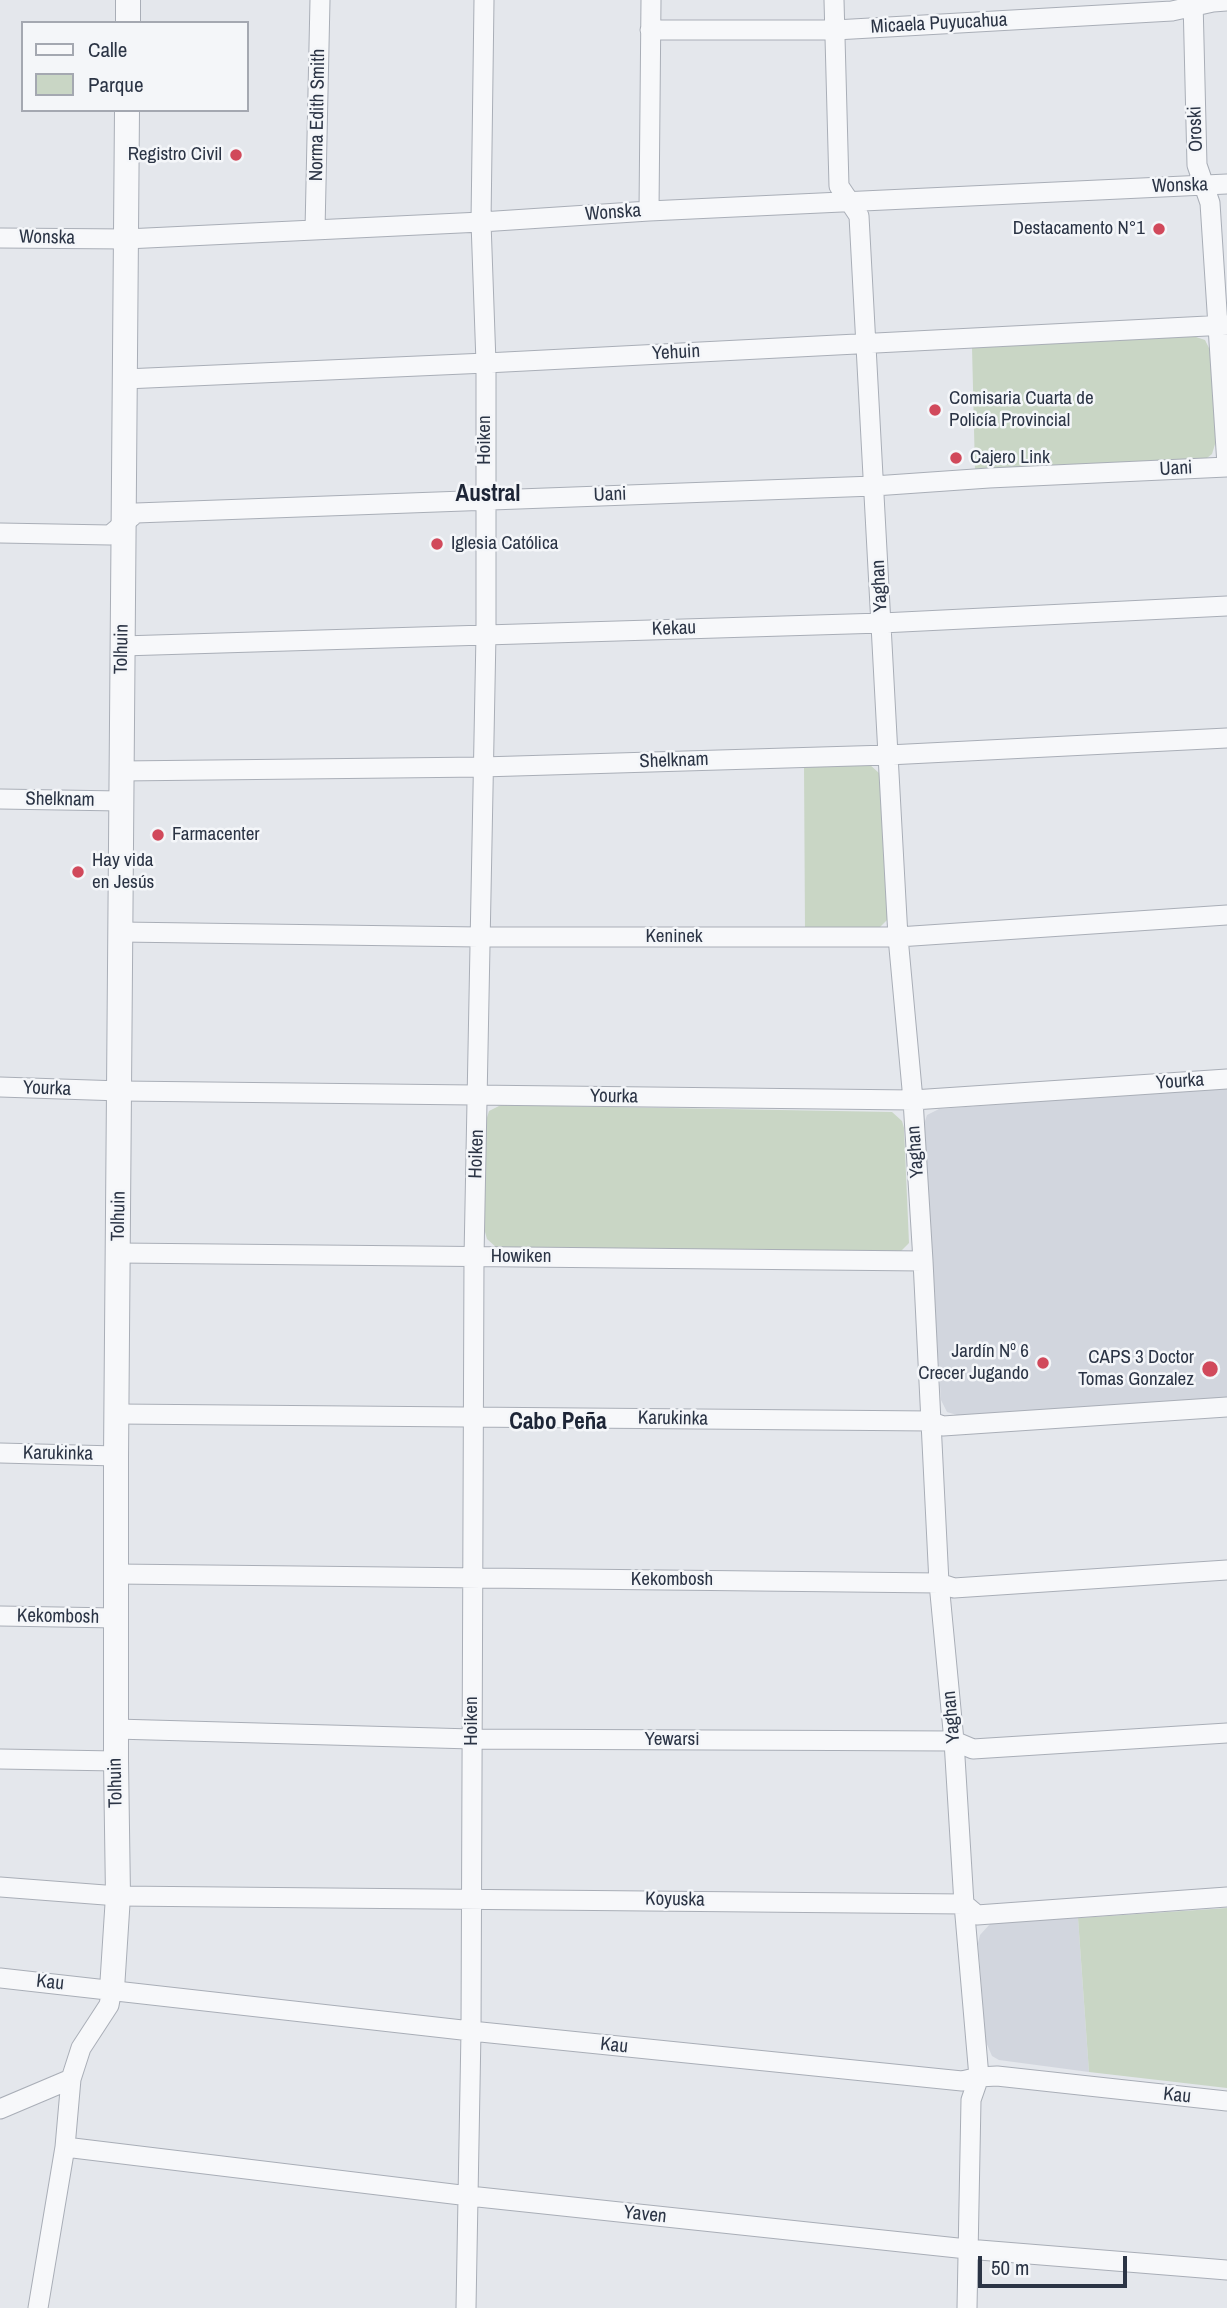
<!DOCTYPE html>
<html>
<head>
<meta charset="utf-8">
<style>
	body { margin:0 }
	#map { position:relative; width:1227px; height:2308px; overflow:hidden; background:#e4e7ec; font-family:"Archivo Narrow",sans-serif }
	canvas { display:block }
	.legend { position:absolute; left:21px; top:21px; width:228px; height:91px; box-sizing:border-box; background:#f4f6f9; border:2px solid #a4a8b1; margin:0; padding:9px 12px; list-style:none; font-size:21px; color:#2b3445 }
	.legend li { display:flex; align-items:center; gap:14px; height:35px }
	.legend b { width:35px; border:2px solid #a4a8b1 }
	.scale { position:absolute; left:978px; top:2256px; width:149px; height:32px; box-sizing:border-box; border:4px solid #2b3445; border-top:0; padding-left:9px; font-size:21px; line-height:24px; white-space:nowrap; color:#2b3445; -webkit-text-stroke:5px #f4f6f9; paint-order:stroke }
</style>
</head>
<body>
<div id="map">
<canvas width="1227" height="2308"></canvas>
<ul class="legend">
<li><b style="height:9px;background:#f7f8fa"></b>Calle</li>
<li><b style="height:19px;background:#c9d6c5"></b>Parque</li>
</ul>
<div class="scale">50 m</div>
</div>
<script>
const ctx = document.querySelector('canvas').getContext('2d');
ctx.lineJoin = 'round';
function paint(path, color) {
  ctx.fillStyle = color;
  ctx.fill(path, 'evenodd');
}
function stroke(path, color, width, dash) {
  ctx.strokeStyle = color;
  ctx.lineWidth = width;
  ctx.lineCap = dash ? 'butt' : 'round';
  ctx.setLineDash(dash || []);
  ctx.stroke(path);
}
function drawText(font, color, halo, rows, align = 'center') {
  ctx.font = font + ' "Archivo Narrow",sans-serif';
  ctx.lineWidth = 5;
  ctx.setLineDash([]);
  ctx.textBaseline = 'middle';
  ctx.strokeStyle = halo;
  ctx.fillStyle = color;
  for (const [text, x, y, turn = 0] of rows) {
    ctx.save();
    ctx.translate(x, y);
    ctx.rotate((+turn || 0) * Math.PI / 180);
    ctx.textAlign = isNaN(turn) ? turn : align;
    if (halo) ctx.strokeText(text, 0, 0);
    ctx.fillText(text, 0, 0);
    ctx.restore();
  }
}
const built = new Path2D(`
	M 1227,1087 L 1227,1398 L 960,1416 L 947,1412 L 941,1400 L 923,1127 L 927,1115 L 939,1109 Z
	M 1078,1918 L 1089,2072 L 999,2060 L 992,2056 L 986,2042 L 978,1943 L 980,1935 L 990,1924 L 998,1922 Z`);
const green = new Path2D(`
	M 1193,336 L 1205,340 L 1211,352 L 1216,441 L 1212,454 L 1207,458 L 975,470 L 972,347 Z
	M 869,764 L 879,773 L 881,780 L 888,919 L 878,929 L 805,930 L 804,766 Z
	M 501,1105 L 892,1112 L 902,1121 L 904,1128 L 909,1243 L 900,1252 L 497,1248 L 487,1239 L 485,1232 L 485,1124 L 489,1111 Z
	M 1227,1908 L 1227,2088 L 1089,2072 L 1078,1918 Z`);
const minor = new Path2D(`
	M 834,0 L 839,186 L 859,216 L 888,755 L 898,937 L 913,1100 L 923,1261 L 939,1583 L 954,1741 L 964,1904 L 979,2077 L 971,2100 L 967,2308
	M 1193,0 L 1197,165 L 1210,203 L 1227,465
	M 650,30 L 835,30 L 1172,11 L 1213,2 L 1227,1
	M 649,211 L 651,0
	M 315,230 L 320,0
	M 0,238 L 126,239 L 481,222 L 649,211 L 1227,184
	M 125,379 L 486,363 L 1227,325
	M 0,533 L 110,535 L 136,513 L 874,486 L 989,478 L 1227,467
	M 122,646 L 882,623 L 1227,606
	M 121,771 L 482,767 L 888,755 L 1227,738
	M 0,799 L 120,801
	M 121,932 L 479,937 L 898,937 L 1227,915
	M 0,1087 L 121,1091 L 913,1100 L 1227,1079
	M 119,1253 L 923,1261
	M 118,1414 L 930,1421 L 943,1426 L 1227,1407
	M 0,1453 L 116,1456
	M 116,1574 L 939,1583 L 954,1588 L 1227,1570
	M 0,1616 L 116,1618
	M 116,1729 L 472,1739 L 954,1741 L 973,1749 L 1227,1733
	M 0,1759 L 116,1761
	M 0,1887 L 118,1896 L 964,1904 L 977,1915 L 1227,1897
	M 0,1978 L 471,2031 L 962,2081 L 979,2077 L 997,2076 L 1227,2101
	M 0,2109 L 71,2079
	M 65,2147 L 469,2196 L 967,2249 L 1227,2270
	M 38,2308 L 65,2147 L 71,2079 L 81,2048 L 109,2005 L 112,1989
	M 466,2308 L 471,2031 L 474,1257 L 486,634 L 486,363 L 481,222 L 484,0`);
const tertiary = new Path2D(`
	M 128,23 L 128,0
	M 112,1989 L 118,1896 L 116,1761 L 116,1456 L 127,110`);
const markers = [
	[236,155,7,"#d1495b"],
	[1159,229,7,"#d1495b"],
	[935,410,7,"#d1495b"],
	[956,458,7,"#d1495b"],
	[437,544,7,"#d1495b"],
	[158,835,7,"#d1495b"],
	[78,872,7,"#d1495b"],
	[1043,1363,7,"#d1495b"],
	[1210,1369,9,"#d1495b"]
];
const streetNames = [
	["Micaela Puyucahua",939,24,-3],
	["Norma Edith Smith",318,115,-89],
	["Oroski",1196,129,-92],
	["Wonska",1180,186,-2],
	["Wonska",613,213,-4],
	["Wonska",47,238,1],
	["Yehuin",676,353,-3],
	["Hoiken",485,440,-90],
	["Uani",1176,469,-3],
	["Uani",610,495,-2],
	["Yaghan",880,586,-93],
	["Kekau",674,629,-2],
	["Tolhuin",122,649,-89],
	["Shelknam",674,761,-2],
	["Shelknam",60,800,1],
	["Keninek",674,937],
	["Yourka",1180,1082,-4],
	["Yourka",47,1089,2],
	["Yourka",614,1097,1],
	["Yaghan",916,1152,-94],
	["Hoiken",477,1154,-88],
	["Tolhuin",119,1216,-89],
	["Howiken",521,1257],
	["Karukinka",673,1419,1],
	["Karukinka",58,1454,1],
	["Kekombosh",672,1580],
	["Kekombosh",58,1617,1],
	["Yaghan",952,1717,-95],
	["Hoiken",472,1721,-90],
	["Yewarsi",672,1740],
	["Tolhuin",116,1783,-91],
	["Koyuska",675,1900,1],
	["Kau",50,1983,6],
	["Kau",614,2046,6],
	["Kau",1177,2096,6],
	["Yaven",645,2215,6]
];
const poiNames = [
	["Registro Civil",222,155,"right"],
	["Destacamento N°1",1145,229,"right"],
	["Comisaria Cuarta de",949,399],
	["Policía Provincial",949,421],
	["Cajero Link",970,458],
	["Iglesia Católica",451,544],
	["Farmacenter",172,835],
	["Hay vida",92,861],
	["en Jesús",92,883],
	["Jardín Nº 6",1029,1352,"right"],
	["Crecer Jugando",1029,1374,"right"],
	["CAPS 3 Doctor",1194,1358,"right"],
	["Tomas Gonzalez",1194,1380,"right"]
];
const quarterNames = [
	["Austral",488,495],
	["Cabo Peña",558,1423]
];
paint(built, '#d2d6de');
paint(green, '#c9d6c5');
stroke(minor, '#a9aeb7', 21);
stroke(tertiary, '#a9aeb7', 26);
stroke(minor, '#f7f8fa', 19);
stroke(tertiary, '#f7f8fa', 24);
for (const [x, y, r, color] of markers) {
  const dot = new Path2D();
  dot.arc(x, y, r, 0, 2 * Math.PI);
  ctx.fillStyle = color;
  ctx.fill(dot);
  stroke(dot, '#f4f6f9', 2.5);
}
drawText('19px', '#2b3445', '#f4f6f9', streetNames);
drawText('19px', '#2b3445', '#f4f6f9', poiNames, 'left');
drawText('bold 23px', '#1d2536', '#f4f6f9', quarterNames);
</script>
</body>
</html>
